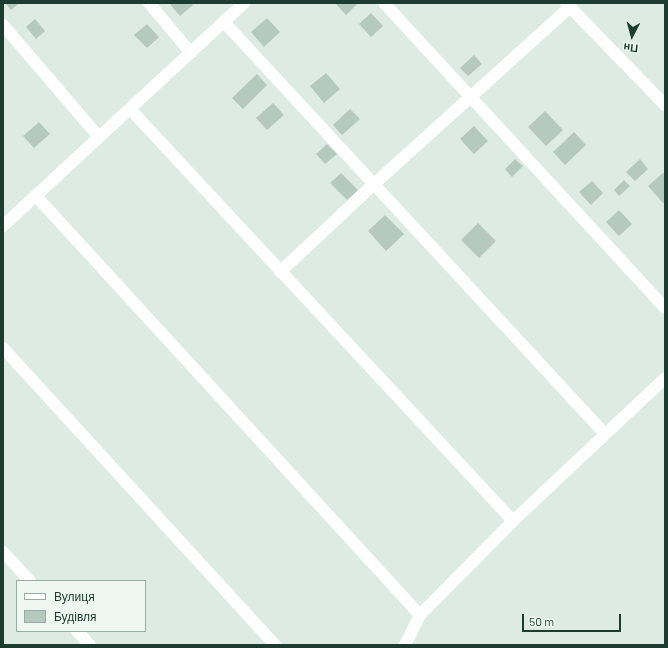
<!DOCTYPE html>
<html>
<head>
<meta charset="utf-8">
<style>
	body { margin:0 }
	#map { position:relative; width:668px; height:648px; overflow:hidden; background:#ddebe4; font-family:Barlow,sans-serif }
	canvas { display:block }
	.frame { position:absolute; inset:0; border:4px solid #1d3c31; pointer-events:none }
	.legend { position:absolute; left:16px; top:580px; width:130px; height:52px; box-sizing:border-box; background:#eef7f2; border:1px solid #9aaca5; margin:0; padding:5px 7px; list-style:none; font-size:12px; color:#1d3c31 }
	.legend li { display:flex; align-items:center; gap:8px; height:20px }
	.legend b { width:20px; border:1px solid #9aaca5 }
	.north { position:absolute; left:612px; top:16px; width:40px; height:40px; -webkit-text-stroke:3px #eef7f2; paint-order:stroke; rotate:186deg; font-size:11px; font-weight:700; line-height:16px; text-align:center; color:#1d3c31 }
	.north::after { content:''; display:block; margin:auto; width:14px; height:18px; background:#1d3c31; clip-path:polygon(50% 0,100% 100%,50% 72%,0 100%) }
	.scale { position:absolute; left:522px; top:614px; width:99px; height:18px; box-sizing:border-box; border:2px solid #1d3c31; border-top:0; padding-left:5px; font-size:12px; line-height:14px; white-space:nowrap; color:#1d3c31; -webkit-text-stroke:3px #eef7f2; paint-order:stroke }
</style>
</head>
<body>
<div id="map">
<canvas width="668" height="648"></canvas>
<div class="frame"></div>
<ul class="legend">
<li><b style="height:5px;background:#fff"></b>Вулиця</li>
<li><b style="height:11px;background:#b5c9bf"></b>Будівля</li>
</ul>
<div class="north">Пн</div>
<div class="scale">50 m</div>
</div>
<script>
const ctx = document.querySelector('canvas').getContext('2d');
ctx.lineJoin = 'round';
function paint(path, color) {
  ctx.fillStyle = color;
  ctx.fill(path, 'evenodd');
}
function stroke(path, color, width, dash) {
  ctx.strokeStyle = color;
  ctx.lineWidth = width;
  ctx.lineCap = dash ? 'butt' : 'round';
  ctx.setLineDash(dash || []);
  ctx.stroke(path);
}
const building = new Path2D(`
	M 5,3 L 19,3 L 11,10 Z
	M 169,3 L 191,3 L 193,5 L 180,16 Z
	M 335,3 L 358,3 L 346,15 Z
	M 371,13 L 383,26 L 371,37 L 359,24 Z
	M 267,18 L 280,32 L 264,47 L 251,32 Z
	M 35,19 L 45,31 L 36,39 L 26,27 Z
	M 147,24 L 159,37 L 147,48 L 134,35 Z
	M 474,55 L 482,64 L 468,76 L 460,68 Z
	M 326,73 L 340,89 L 324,103 L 310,86 Z
	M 257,74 L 267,85 L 243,109 L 232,98 Z
	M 273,103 L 284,115 L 267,130 L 256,118 Z
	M 350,109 L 360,119 L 342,135 L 333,125 Z
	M 545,111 L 563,130 L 546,146 L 528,127 Z
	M 39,122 L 50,134 L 34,148 L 23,136 Z
	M 474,126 L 488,141 L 474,154 L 460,139 Z
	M 574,132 L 586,145 L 565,165 L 553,152 Z
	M 327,144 L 337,154 L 325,164 L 316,154 Z
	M 515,159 L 523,166 L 512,177 L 505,169 Z
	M 640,159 L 648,169 L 635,181 L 626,172 Z
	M 341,173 L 358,190 L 347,200 L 330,183 Z
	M 663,173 L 665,175 L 665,202 L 663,203 L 648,186 Z
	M 624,180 L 630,186 L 619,196 L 614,190 Z
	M 592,181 L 603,193 L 591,205 L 579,192 Z
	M 619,210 L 632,224 L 619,236 L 606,222 Z
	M 385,215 L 404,234 L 386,251 L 368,231 Z
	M 478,223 L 496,241 L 479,258 L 461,240 Z`);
const minor = new Path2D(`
	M 149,3 L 191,53
	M 384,3 L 665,308
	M 566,3 L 665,105
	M 224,22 L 605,434
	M 3,25 L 99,137
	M 130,109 L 513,521
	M 36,196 L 420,615
	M 3,226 L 244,3
	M 280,272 L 373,185 L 570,7
	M 3,348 L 275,645
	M 3,552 L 30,581
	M 77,631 L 90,645
	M 405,645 L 420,615 L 513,521 L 665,378`);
paint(building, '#b5c9bf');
stroke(minor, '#fff', 12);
</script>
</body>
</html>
